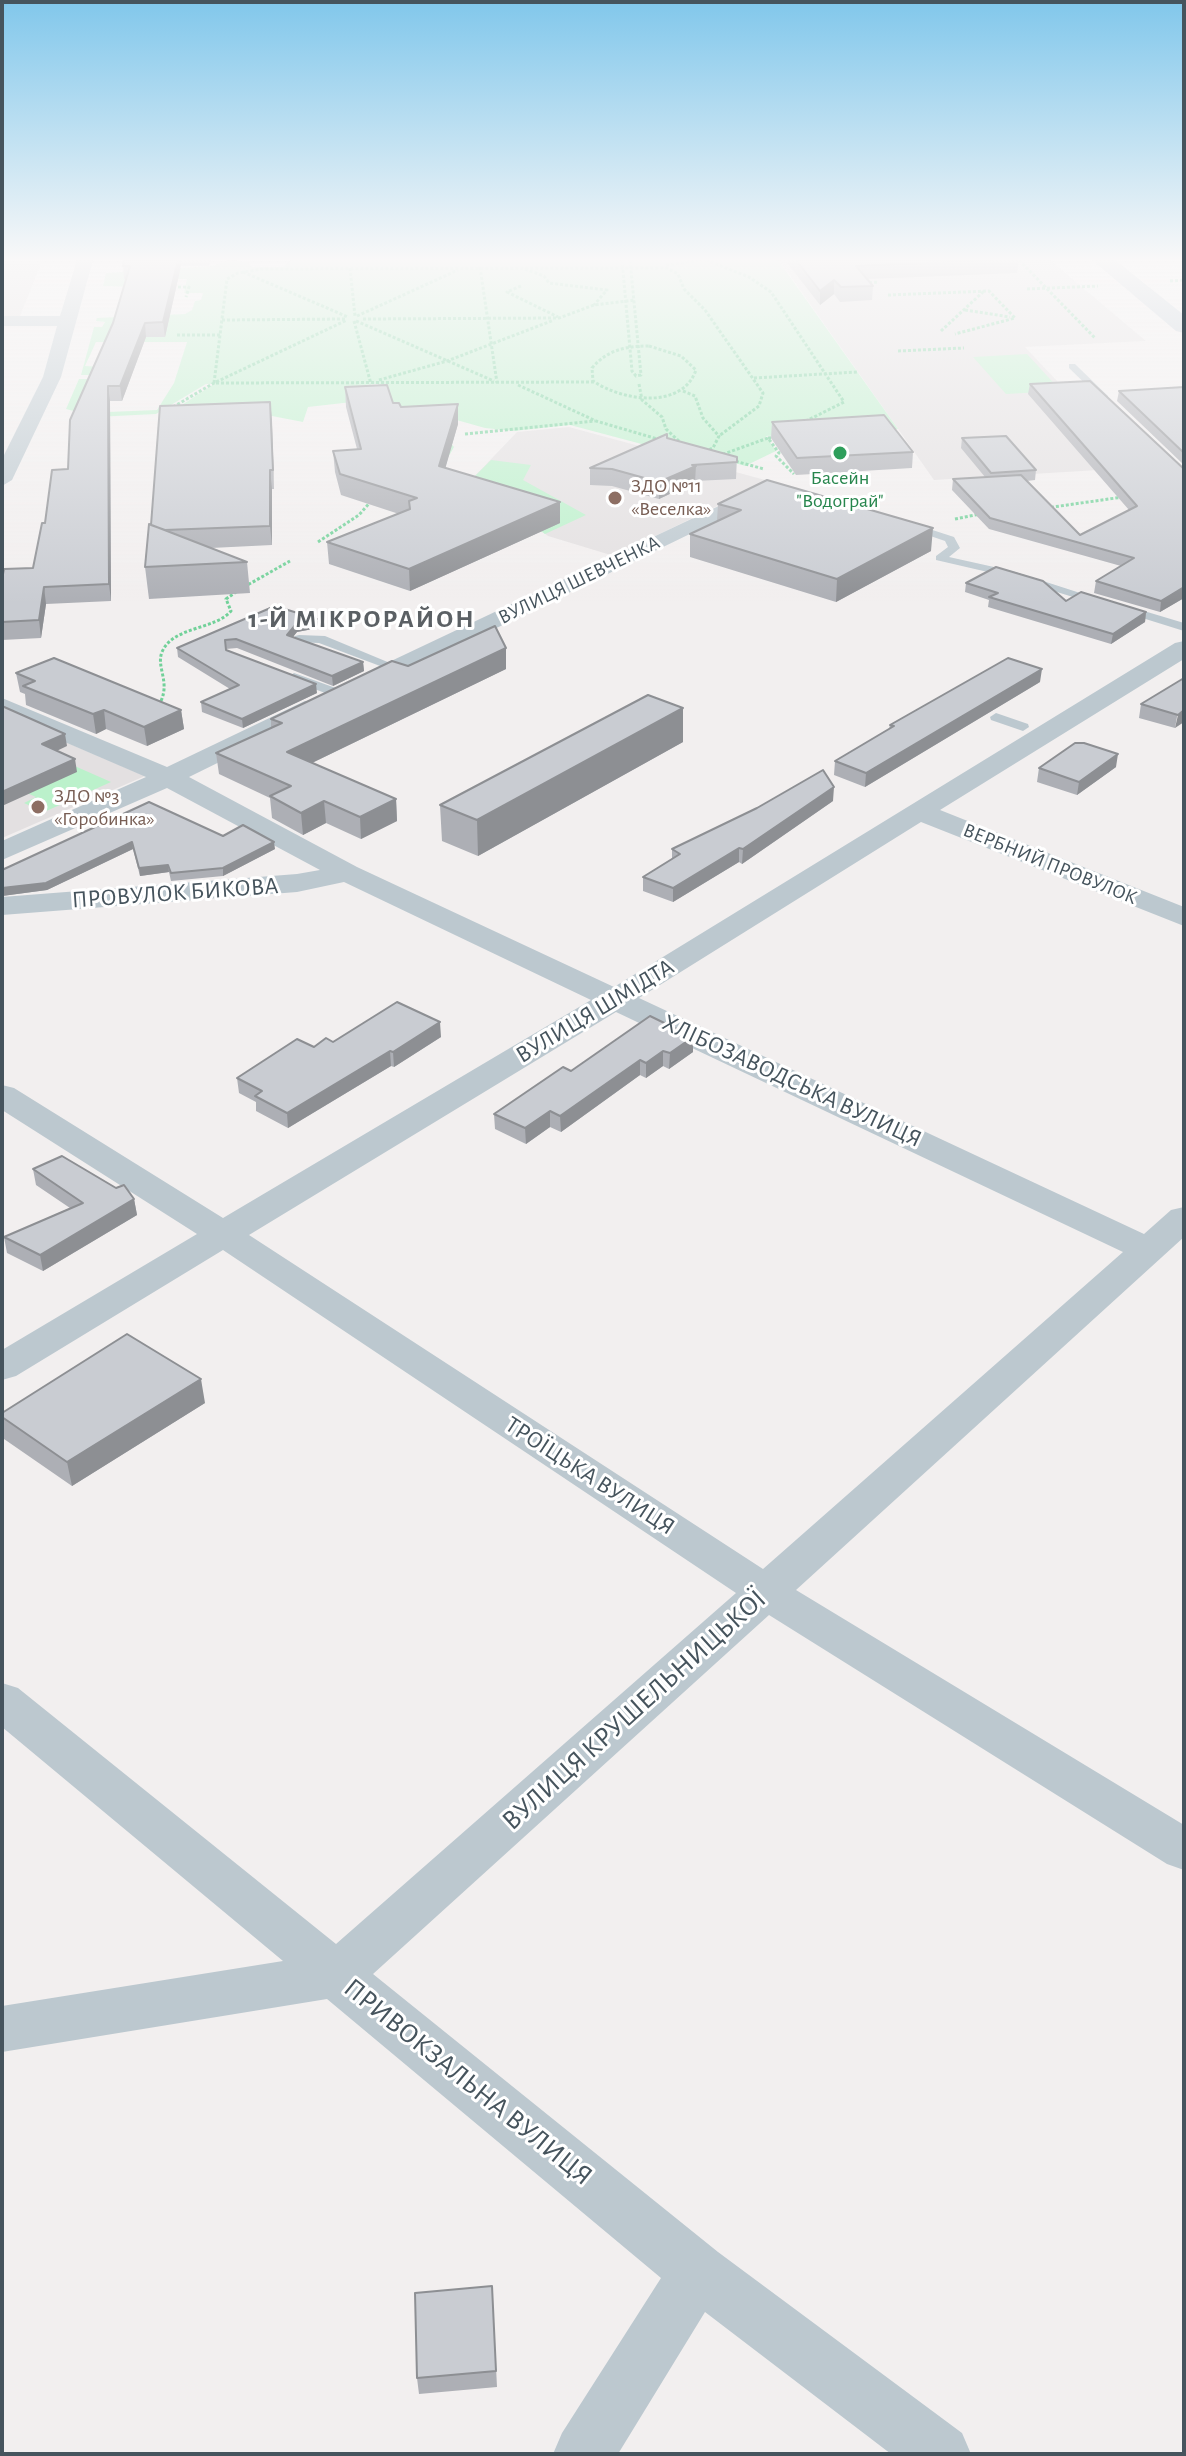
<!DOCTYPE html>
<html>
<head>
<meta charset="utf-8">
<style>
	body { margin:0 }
	#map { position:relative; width:1186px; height:2456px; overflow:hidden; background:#f2efef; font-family:"Alegreya Sans",sans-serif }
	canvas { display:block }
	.frame { position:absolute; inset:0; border:4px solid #46545d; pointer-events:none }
</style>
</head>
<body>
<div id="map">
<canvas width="1186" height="2456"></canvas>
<div class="frame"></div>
</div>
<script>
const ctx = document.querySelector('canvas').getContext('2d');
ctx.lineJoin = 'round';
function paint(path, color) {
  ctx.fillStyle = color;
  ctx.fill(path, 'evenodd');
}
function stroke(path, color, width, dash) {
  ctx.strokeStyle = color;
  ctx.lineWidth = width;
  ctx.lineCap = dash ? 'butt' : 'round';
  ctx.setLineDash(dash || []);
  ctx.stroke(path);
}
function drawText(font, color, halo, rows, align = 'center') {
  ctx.font = font + ' "Alegreya Sans",sans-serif';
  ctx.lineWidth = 6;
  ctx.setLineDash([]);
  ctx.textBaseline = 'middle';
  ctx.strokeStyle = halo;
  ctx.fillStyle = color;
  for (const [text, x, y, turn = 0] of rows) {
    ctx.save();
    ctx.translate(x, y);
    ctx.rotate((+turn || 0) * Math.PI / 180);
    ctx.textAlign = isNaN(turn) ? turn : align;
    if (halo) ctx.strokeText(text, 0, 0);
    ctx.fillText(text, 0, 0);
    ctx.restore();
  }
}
const education = new Path2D(`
	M 779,260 L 1050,260 L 1146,341 L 1025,347 L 1124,452 L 1115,469 L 934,480 Z
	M 2,264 L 41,264 L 20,316 L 2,316 Z
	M 569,427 L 769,481 L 614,556 L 548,536 L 471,480 L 517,432 Z
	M 2,715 L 145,776 L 2,838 Z`);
const green = new Path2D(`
	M 229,260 L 248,262 L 251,267 L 283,267 L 291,260 L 778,260 L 898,429 L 766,436 L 776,451 L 745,466 L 688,449 L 664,450 L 570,425 L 514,431 L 485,428 L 453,419 L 449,441 L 454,447 L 446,461 L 395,403 L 381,399 L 378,384 L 366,385 L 370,400 L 308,407 L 303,422 L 246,411 L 168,414 L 214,384 L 206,384 L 156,414 L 96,417 L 66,409 L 79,379 L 97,379 L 83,413 L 157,410 L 174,383 L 187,342 L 96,342 L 85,366 L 102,367 L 99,375 L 81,375 L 94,327 L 102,327 L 105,322 L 96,321 L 97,318 L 185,314 L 192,310 L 195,301 L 201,300 L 203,293 L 184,293 L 187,279 L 132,280 L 130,287 L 103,286 L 106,273 L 212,266 Z
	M 1027,354 L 1061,391 L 1006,394 L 973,357 Z
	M 491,460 L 531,465 L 523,480 L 586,515 L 545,534 L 471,480 Z
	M 2,734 L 111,782 L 44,812 L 24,803 L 36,797 L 2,782 Z`);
const path = new Path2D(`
	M 622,260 L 632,371 L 636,376 L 641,375 L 630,260
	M 706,260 L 749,277 L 771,292 L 844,402 L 806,421
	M 1019,260 L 1095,338
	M 666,265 L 702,260
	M 480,267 L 497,383
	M 350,268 L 355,316
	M 525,269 L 544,276 L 549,283 L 607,290 L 594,305
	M 243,272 L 348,317
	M 1170,281 L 1184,280
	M 864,283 L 879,282
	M 521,286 L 507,292 L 558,317
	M 173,287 L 189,287 L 186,297
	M 1027,289 L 1098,286
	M 888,295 L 989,291 L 1015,318 L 955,334
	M 965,310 L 1010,317
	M 357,316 L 458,270
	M 363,319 L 559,318 L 594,305 L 635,300
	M 222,320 L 345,319
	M 354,321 L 371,384
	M 356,321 L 494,381
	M 941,331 L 984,291
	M 177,335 L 220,335
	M 649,346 L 681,356 L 696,370 C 682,410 622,401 593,381 L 592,368 C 607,350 626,346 649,346 Z
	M 898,351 L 964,348
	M 754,378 L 857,372
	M 379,380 L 447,361 L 554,320
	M 594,382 L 214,383 L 227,279 L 238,273 L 262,269 L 667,268 L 678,274 L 684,289 L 705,310 L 763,393 L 759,406 L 719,436
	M 639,384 L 642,400 L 662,417 L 666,429 L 683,445
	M 518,385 L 596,421 L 661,440
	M 683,391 L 695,396 L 703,418 L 719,436 L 713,448 L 704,452
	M 173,407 L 214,383 L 347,320
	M 465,434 L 595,421
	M 776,437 L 768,438 L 779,453 L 776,456 L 794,474
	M 718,456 L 768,438
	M 731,460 L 764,469
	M 1046,508 L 1123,497
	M 955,519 L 980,514
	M 318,542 L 359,515 L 373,499
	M 244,587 L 290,561
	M 161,701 C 170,681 156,667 162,652 C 173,626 215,630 231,611 L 226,599 L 236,592`);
const lane = new Path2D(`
	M 1069,364 L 1075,364 L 1108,396 L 1108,400 L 1102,400 L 1069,368 Z
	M 911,523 L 954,537 L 960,548 L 949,557 L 1012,571 L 1105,601 L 1099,605 L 1005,576 L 936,560 L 936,556 L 948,547 L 945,541 L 907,528 L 906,526 Z
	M 1124,605 L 1184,623 L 1184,631 L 1120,611 L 1120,607 Z
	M 299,635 L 325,636 L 402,668 L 396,672 L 319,643 L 295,642 L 295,636 Z
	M 294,673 L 344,691 L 346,694 L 336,697 L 290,680 L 288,677 Z
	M 996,713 L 1028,724 L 1029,727 L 1023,731 L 991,720 L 990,717 Z`);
const street = new Path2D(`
	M 77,260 L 93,260 L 61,377 L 12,480 L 2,486 L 2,459 L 43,377 L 57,326 L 2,326 L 2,316 L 60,316 Z
	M 761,486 L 772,492 L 768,496 L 369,690 L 351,690 L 347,685 L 351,680 Z
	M 1184,641 L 1184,659 L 940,810 L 1184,907 L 1184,926 L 921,822 L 639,998 L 1144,1234 L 1171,1210 L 1184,1207 L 1184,1237 L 796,1590 L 1184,1825 L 1184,1870 L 1167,1864 L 769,1615 L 373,1974 L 718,2252 L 962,2433 L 971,2454 L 891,2454 L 705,2312 L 618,2454 L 553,2454 L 562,2433 L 661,2278 L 327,1999 L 2,2052 L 2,2006 L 283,1961 L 2,1727 L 2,1683 L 18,1688 L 336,1944 L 736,1593 L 223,1250 L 16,1376 L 2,1380 L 2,1350 L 197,1234 L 2,1110 L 2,1085 L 14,1088 L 223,1218 L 591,1000 L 344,882 L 297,892 L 2,915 L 2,897 L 297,874 L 320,870 L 167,788 L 2,860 L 2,841 L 146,777 L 2,715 L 2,698 L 167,767 L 305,701 L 323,701 L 327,706 L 323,711 L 189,777 L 357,867 L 614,987 L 1175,643 ZM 616,1012 L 1123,1252 L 763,1569 L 249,1235 Z`);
const secondary = new Path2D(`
	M 1092,260 L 1115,260 L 1184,315 L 1184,333 L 1176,331 Z`);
const wall = new Path2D(`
	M 124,260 L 211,260 L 209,266 L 181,266 L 165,337 L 146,337 L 122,401 L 110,401 L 111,601 L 46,604 L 41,638 L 2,640 L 2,579 L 33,568 L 45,523 L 68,469 L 113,323 L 126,279 L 124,279 L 123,266 Z
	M 785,260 L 1019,260 L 1017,273 L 867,279 L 873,286 L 872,300 L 840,302 L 834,294 L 820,305 Z
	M 1030,384 L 1184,469 L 1184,598 L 1160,612 L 1094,593 L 1096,581 L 1121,566 L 989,529 L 952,490 L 953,479 L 985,477 L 961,448 L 962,438 L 1036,470 L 1035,480 L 1027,481 L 1080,535 L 1129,510 L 1028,394 Z
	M 345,387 L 401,407 L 458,424 L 445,468 L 560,502 L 560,523 L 410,591 L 329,564 L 327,542 L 399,514 L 341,495 L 335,472 L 333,451 L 357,449 L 346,407 Z
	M 1184,387 L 1184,465 L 1117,401 L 1119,391 Z
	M 270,402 L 274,489 L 272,489 L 272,545 L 211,548 L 247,562 L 250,593 L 149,599 L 145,567 L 151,525 Z
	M 772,422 L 913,452 L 912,468 L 796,475 L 771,438 Z
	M 667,438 L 737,457 L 736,479 L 695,481 L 695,482 L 659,499 L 612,486 L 590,485 L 590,468 Z
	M 718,504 L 931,551 L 836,602 L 690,557 L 690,534 L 717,521 Z
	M 966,583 L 1066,601 L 1146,612 L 1145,622 L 1111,644 L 988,607 L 989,600 L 965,592 Z
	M 317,619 L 318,628 L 297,632 L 293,637 L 363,662 L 364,671 L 333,686 L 237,648 L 226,649 L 226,650 L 317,693 L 243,728 L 202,712 L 201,702 L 230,689 L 178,657 L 177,648 Z
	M 506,648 L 506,669 L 312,763 L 396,799 L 397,821 L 361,839 L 326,823 L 303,835 L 272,818 L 270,798 L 219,774 L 216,753 L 271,728 L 271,719 L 408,666 Z
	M 16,673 L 181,710 L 184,729 L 147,746 L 106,729 L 96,734 L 26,705 L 25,694 L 20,692 Z
	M 1184,678 L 1175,728 L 1139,718 L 1141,704 Z
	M 1040,682 L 865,787 L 834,775 L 835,761 L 889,729 L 890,725 Z
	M 683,708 L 683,742 L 478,856 L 442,841 L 440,805 Z
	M 1116,767 L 1077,795 L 1037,782 L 1039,768 Z
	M 833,801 L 742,864 L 739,862 L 673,902 L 643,891 L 643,877 L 672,859 L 672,849 Z
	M 149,802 L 223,836 L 275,849 L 223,876 L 171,881 L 169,872 L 140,876 L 133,849 L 47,890 L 2,896 L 2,870 Z
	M 441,1037 L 394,1067 L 391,1066 L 288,1128 L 256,1111 L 256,1102 L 239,1093 L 237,1078 L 314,1047 L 333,1042 Z
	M 693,1037 L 693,1052 L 669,1069 L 663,1066 L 646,1078 L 640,1075 L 561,1132 L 550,1127 L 526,1144 L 495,1129 L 494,1114 L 571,1071 Z
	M 33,1169 L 134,1199 L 137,1215 L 43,1271 L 7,1253 L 4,1237 L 70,1208 L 36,1185 Z
	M 205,1403 L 72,1486 L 4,1439 L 2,1430 L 2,1413 Z
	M 492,2286 L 497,2387 L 419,2394 L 417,2378 Z`);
const shadedWall = new Path2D(`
	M 178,260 L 181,260 L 181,266 L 165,337 L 163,322 Z
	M 834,280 L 834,294 L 820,305 L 820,291 Z
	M 145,323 L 146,337 L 122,401 L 120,386 Z
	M 108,386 L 110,401 L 111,601 L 109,584 Z
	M 270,402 L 272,420 L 274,489 L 273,470 Z
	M 458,404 L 458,424 L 440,487 L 439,466 Z
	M 696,466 L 695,482 L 659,499 L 659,482 Z
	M 270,470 L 272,489 L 272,545 L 270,526 Z
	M 560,502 L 560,523 L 410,591 L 409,569 Z
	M 933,528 L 931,551 L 836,602 L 837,579 Z
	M 44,587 L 46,604 L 41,638 L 39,620 Z
	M 1184,587 L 1184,598 L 1160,612 L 1161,601 Z
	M 1146,612 L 1145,622 L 1111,644 L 1113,634 Z
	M 317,619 L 318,628 L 297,632 L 287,644 L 287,635 L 297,623 Z
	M 506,648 L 506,669 L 289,774 L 287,752 Z
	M 363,662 L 364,671 L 333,686 L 332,676 Z
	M 1042,669 L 1040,682 L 865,787 L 866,773 Z
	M 316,684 L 317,693 L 243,728 L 242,719 Z
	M 683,708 L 683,742 L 478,856 L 477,820 Z
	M 104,710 L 106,729 L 96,734 L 93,714 Z
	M 181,710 L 184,729 L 147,746 L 144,727 Z
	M 1184,710 L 1184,722 L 1175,728 L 1178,715 Z
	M 65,734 L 67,746 L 44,757 L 42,744 Z
	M 1118,754 L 1116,767 L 1077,795 L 1079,782 Z
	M 75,759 L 77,772 L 2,806 L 2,792 Z
	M 834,787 L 833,801 L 742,864 L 743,849 Z
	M 396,799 L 397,821 L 361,839 L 360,817 Z
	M 324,801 L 326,823 L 303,835 L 301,813 Z
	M 132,842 L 133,849 L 47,890 L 2,896 L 2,888 Z
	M 274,842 L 275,849 L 223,876 L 223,868 Z
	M 739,848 L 739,862 L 673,902 L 673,888 Z
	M 168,865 L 169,872 L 140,876 L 139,868 Z
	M 440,1022 L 441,1037 L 394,1067 L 393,1052 Z
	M 693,1037 L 693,1052 L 669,1069 L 670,1053 Z
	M 390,1051 L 391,1066 L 288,1128 L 287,1113 Z
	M 663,1051 L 663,1066 L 646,1078 L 646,1063 Z
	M 640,1060 L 640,1075 L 561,1132 L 560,1116 Z
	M 550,1111 L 550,1127 L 526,1144 L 525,1128 Z
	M 134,1199 L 137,1215 L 43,1271 L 40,1255 Z
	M 201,1379 L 205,1403 L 72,1486 L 67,1462 Z`);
const building = new Path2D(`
	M 124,260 L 178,260 L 163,322 L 145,323 L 120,386 L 108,386 L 109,584 L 44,587 L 39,620 L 2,622 L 2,579 L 4,569 L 33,568 L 42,523 L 45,523 L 52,470 L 68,469 L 70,420 L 113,323 L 130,266 L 123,266 Z
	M 796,260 L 993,260 L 856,266 L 873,286 L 841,287 L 834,280 L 820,291 Z
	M 1090,381 L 1184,469 L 1184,587 L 1161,601 L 1096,581 L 1134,558 L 990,518 L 953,479 L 1021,475 L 1080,535 L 1137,506 L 1030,384 Z
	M 387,385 L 393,403 L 399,403 L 401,407 L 458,404 L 439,466 L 560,502 L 409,569 L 327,542 L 410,509 L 409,501 L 417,498 L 340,474 L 333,451 L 361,449 L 345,387 Z
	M 1184,387 L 1184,453 L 1119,391 Z
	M 270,402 L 273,470 L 270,470 L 270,526 L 165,530 L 151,525 L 160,406 Z
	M 884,415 L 913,452 L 797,458 L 772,422 Z
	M 667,434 L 667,438 L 737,457 L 737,462 L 692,465 L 696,466 L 659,482 L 612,469 L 590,468 Z
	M 1006,436 L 1036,470 L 991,473 L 962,438 Z
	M 767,480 L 933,528 L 837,579 L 690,534 L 741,510 L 718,504 Z
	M 149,524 L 247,562 L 145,567 Z
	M 996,567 L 1043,581 L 1066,601 L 1081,592 L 1146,612 L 1113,634 L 989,597 L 998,593 L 966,583 Z
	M 275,606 L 317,619 L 297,623 L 287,635 L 363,662 L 332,676 L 236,639 L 225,640 L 226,650 L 316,684 L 242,719 L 201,702 L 239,685 L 177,648 Z
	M 495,626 L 506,648 L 287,752 L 396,799 L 360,817 L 324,801 L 301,813 L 270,796 L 291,786 L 216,753 L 282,723 L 271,719 L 392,661 L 408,666 Z
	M 54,658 L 181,710 L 144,727 L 104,710 L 93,714 L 23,686 L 35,681 L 16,673 Z
	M 1008,658 L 1042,669 L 866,773 L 835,761 L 894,726 L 890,725 Z
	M 1184,678 L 1184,710 L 1178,715 L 1141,704 Z
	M 648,695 L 683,708 L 477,820 L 440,805 Z
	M 2,706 L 65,734 L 42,744 L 75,759 L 2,792 Z
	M 1075,743 L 1084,743 L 1118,754 L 1079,782 L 1039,768 Z
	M 823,770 L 834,787 L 743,849 L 739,848 L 673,888 L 643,877 L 680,854 L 672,849 L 757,808 Z
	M 149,802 L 223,836 L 243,825 L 274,842 L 223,868 L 171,873 L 168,865 L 139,868 L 132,842 L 46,883 L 2,888 L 2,870 Z
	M 397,1002 L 440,1022 L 393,1052 L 390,1051 L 287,1113 L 255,1096 L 262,1091 L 237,1078 L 297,1039 L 314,1047 L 326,1038 L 333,1042 Z
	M 650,1016 L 693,1037 L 670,1053 L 663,1051 L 646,1063 L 640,1060 L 560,1116 L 550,1111 L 525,1128 L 494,1114 L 563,1067 L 571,1071 Z
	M 62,1156 L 116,1188 L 124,1185 L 134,1199 L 40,1255 L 4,1237 L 83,1203 L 33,1169 Z
	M 127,1334 L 201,1379 L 67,1462 L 2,1417 L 2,1413 Z
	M 492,2286 L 496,2371 L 417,2378 L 415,2293 Z`);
const markers = [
	[840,453,8,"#2e9e5b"],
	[615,498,8,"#8d6e63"],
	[38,807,8,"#8d6e63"]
];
const farLeisurenames = [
	["Басейн",840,478],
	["\"Водограй\"",840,501]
];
const farEducationnames = [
	["ЗДО №11",631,486],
	["«Веселка»",631,509],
	["ЗДО №3",54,796],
	["«Горобинка»",54,819]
];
const farStreetnames = [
	["ВУЛИЦЯ ШЕВЧЕНКА",579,580,-26],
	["ВЕРБНИЙ ПРОВУЛОК",1050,864,22]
];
const streetNames = [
	["ПРОВУЛОК БИКОВА",175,893,-4],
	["ВУЛИЦЯ ШМІДТА",595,1011,-31],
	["ХЛІБОЗАВОДСЬКА ВУЛИЦЯ",792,1081,25],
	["ТРОЇЦЬКА ВУЛИЦЯ",590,1476,33]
];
const farDistrictnames = [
	["1-Й МІКРОРАЙОН",362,619]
];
const nearStreetnames = [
	["ВУЛИЦЯ КРУШЕЛЬНИЦЬКОЇ",634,1710,-42],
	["ПРИВОКЗАЛЬНА ВУЛИЦЯ",468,2082,39]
];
paint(education, '#e3e0e1');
paint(green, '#bbf1cb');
stroke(path, '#71d199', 3, [3, 2]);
paint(lane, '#bcc8cf');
paint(street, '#bcc8cf');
paint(secondary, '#bcc9d4');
paint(wall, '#adafb5');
paint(shadedWall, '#8d8f93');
paint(building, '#c9ccd2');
stroke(building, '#8d8f93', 2);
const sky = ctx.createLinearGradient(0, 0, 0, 604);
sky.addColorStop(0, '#81c7eb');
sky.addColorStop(0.43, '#f9f8f8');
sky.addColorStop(1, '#f9f8f800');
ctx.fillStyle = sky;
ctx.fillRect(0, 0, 1186, 604);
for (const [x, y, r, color] of markers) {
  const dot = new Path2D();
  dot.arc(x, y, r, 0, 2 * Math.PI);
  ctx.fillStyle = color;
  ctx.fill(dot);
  stroke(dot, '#fff', 3);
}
drawText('20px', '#27864d', '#fff', farLeisurenames);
drawText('20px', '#785e54', '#fff', farEducationnames, 'left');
drawText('20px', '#46545d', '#fff', farStreetnames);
drawText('24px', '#46545d', '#fff', streetNames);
ctx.letterSpacing = '2px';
drawText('bold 26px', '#5b6064', '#fff', farDistrictnames);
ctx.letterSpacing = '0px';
drawText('28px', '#46545d', '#fff', nearStreetnames);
</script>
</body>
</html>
